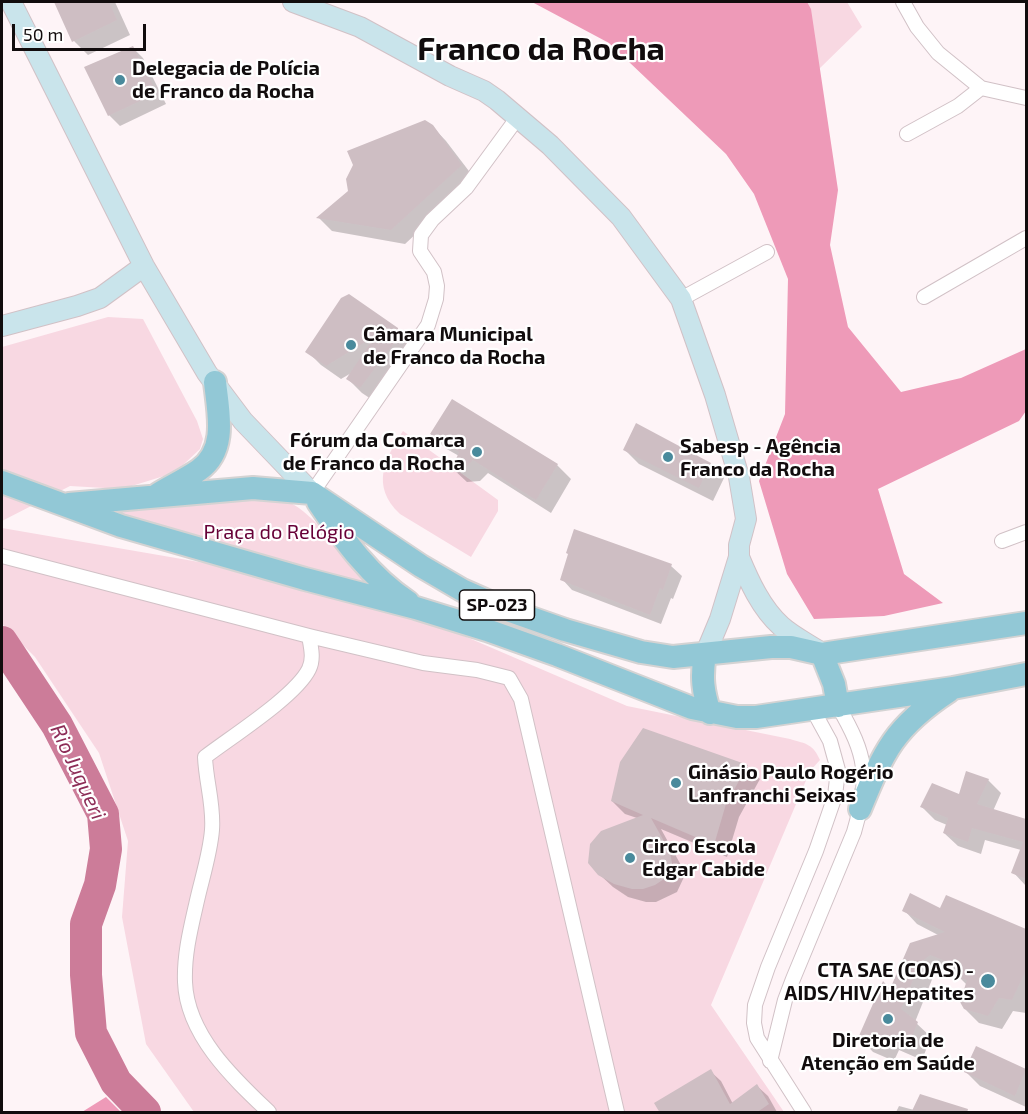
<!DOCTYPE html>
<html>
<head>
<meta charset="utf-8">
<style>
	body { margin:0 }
	#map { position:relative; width:1028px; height:1114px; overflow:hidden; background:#fef4f7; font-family:"Exo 2",sans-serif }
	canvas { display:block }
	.frame { position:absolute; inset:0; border:3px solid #110c0d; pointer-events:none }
	.scale { position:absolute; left:12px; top:24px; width:134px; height:27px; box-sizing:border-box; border:3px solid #110c0d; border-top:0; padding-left:8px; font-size:18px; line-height:21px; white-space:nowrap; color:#110c0d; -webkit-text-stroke:4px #fff; paint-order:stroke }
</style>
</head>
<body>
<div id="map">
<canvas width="1028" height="1114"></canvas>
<div class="frame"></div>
<div class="scale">50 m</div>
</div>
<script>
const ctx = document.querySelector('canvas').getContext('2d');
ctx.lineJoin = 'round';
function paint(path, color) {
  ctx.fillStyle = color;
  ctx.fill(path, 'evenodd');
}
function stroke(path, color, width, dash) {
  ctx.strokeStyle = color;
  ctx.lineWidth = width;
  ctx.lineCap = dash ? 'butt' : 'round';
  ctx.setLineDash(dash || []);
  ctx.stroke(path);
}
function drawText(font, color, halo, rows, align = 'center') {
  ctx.font = font + ' "Exo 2",sans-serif';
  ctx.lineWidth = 4.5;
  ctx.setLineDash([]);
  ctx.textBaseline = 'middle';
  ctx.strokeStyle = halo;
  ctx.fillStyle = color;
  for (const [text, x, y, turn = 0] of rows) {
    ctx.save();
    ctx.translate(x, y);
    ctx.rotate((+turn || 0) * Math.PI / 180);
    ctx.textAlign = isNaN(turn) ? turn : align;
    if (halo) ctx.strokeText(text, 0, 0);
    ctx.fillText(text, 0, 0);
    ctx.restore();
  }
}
const green = new Path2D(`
	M 763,2 L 847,2 L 862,27 L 819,69 Z
	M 108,317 L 143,319 L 197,421 L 203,439 L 200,449 L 183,465 L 164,476 L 122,489 L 70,486 L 2,521 L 2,347 Z
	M 403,431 L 498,500 L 498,511 L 471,557 L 400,514 C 370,486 385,458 403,431 Z
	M 266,498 C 274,500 282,500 290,503 C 308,509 360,568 367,586 L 122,518 L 120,512 L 238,499 Z
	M 2,528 L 286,577 L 406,611 L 627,706 L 790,739 C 807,744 813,744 820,760 L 810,771 L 711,1005 L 784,1112 L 194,1112 L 146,1044 L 122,917 L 128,841 L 99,753 L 35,657 L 2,624 Z`);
const forest = new Path2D(`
	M 532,2 L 807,2 L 811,9 L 838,190 L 830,245 L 848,327 L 901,392 L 961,378 L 1026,349 L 1026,411 L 1019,421 L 878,489 L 904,574 L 943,603 L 884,616 L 814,619 L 787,574 L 759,481 L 785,414 L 788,279 L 754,194 L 726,154 L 609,43 Z
	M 106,1097 L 121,1112 L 82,1112 Z`);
const shadow = new Path2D(`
	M 55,2 L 115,2 L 130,35 L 88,55 L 74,41 Z
	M 133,48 L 143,58 L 166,104 L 120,126 L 109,115 Z
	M 432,126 L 446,141 L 475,179 L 405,244 L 332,231 L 319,218 L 349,192 L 355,165 Z
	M 397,329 L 411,344 L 374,401 L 362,393 L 348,379 L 353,372 L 341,379 L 321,365 L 307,351 Z
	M 637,425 L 710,464 L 724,478 L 713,501 L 639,464 L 625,450 Z
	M 431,434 L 557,465 L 571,479 L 551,513 L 488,473 L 480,481 L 467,482 L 453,469 L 459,456 L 445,448 Z
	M 569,554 L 671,566 L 682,576 L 673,599 L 671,598 L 661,624 L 572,590 L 562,579 Z
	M 644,730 L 747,767 L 760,779 L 739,817 L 727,857 L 661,829 L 682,867 L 684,877 L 677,892 L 656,902 L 646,902 L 628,897 L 613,887 L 599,874 L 637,818 L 625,814 L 612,801 Z
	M 988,780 L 1001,793 L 993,811 L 1026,822 L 1026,886 L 1013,872 L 1021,850 L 985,840 L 981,854 L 958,846 L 944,833 L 947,825 L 935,820 L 922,807 L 960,796 Z
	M 947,897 L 1026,931 L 1026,1013 L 1013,1011 L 1002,1029 L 979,1023 L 965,1009 L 967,985 L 959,977 L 960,974 L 945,968 L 933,977 L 915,1022 L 931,1037 L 922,1060 L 899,1050 L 894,1061 L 873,1052 L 860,1038 L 891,991 L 940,936 L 917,924 L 904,910 L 941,910 Z
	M 977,1048 L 1026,1071 L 1026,1107 L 980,1086 L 966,1072 Z
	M 710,1071 L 721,1081 L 733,1104 L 757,1086 L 768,1096 L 777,1112 L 662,1112 Z
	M 899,1106 L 914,1110 L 955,1112 L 896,1112 Z`);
const river = new Path2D(`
	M 2,642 L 57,725 L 103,814 L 106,849 L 100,885 L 86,924 L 86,975 L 91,1033 L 116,1082 L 145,1112`);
const building = new Path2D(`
	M 54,2 L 109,2 L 117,20 L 72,42 Z
	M 133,46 L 157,93 L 108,116 L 84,67 Z
	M 425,120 L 433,125 L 462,165 L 391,230 L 316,218 L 348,191 L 346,179 L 353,165 L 347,151 Z
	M 349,294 L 398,328 L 398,338 L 360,388 L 346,379 L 375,336 L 326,366 L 305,352 L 341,298 Z
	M 452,399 L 558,464 L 536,500 L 473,460 L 466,467 L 452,469 L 459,452 L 430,434 Z
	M 636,423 L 711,463 L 699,488 L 623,450 Z
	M 574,529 L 672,564 L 663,590 L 660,588 L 650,615 L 560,580 L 568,554 L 566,553 Z
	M 643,728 L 748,765 L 726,804 L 714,845 L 651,818 L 670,852 L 672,863 L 664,879 L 655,885 L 643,889 L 632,889 L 614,884 L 598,875 L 588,863 L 590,844 L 601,831 L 643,815 L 611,801 L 620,762 Z
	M 966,771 L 989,779 L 977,804 L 1026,819 L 1026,879 L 1011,873 L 1023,842 L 972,828 L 968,842 L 943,833 L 948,818 L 920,807 L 932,783 L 959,794 Z
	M 910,893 L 940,908 L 946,895 L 1026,929 L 1026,970 L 1012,1000 L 999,998 L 988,1016 L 964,1009 L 960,1002 L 967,980 L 957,978 L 961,967 L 930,955 L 920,963 L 901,1009 L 918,1022 L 908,1047 L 885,1038 L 880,1048 L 858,1038 L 883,981 L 890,989 L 910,943 L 945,932 L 902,911 Z
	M 976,1046 L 1026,1069 L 1015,1096 L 964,1072 Z
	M 711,1069 L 730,1104 L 757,1084 L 769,1104 L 756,1113 L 660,1113 L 654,1103 Z
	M 920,1094 L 968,1109 L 967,1113 L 911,1113 Z`);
const street = new Path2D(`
	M 903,2 L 917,27 L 938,53 L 981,88 L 1026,98
	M 907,134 L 958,106 L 981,88
	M 924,297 L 1026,238
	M 681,299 L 767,252
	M 312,493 L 428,325 L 436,299 L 437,286 L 434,272 L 420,251 L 421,235 L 432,220 L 466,188 L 518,117
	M 1002,541 L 1026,532
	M 2,556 L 309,636 L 423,663 L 477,670 L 509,678 L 521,699 L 617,1112
	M 770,1061 L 785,1000 L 793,979 L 854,832 C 870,776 867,756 838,706
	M 269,1112 C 233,1078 187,1035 185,982 C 184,956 190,931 196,905 C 201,881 210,855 212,830 C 214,805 206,782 205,757 C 231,737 296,696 309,669 C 314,659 311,647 309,636
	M 804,1112 L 757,1038 L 754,1023 L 755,1005 L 768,967 L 816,851 L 835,796 L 838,770 L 830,741 L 813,710`);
const secondary = new Path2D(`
	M 11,2 L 144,266 L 207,373 L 243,421 L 312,493
	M 293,2 L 360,27 L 450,76 L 484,91 L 497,100 L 550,145 L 621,217 L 681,299 L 715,395 L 739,477 L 746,519 L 739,545 L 739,557 L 720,619 L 705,655
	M 2,326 L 77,306 L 100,298 L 144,266
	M 739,557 C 749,581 761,608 781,626 C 792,636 808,644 820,652`);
const primary = new Path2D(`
	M 2,482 L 121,526 L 305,579 L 416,608 L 487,630 L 557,655 L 692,708 L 737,717 L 756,717 L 953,688 L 1026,674
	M 312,493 L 421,566 L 462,590 L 505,609 L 565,630 L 641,652 L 673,657 L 771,647 L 791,647 L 822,654 L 1026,623
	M 158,494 C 171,486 186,479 199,470 C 228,450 218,411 215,382
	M 318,502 C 343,539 370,577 408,602
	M 69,504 L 253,488 L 312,493
	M 822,654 L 834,684 L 838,706
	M 705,655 C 701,677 703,692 710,713
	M 860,809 C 884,751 894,727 949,691`);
const markers = [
	[120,80,6,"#498a9c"],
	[351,345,6,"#498a9c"],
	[477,452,6,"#498a9c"],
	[668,457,6,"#498a9c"],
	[676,783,6,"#498a9c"],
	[630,858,6,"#498a9c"],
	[988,981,8,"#498a9c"],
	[888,1019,6,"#498a9c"]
];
const shields = [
	[497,605,75]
];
const shieldNames = [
	["SP-023",497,605]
];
const poiNames = [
	["Delegacia de Polícia",132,68],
	["de Franco da Rocha",132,91],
	["Câmara Municipal",363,334],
	["de Franco da Rocha",363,357],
	["Fórum da Comarca",465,440,"right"],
	["de Franco da Rocha",465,463,"right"],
	["Sabesp - Agência",680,446],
	["Franco da Rocha",680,469],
	["Ginásio Paulo Rogério",688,772],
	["Lanfranchi Seixas",688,795],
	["Circo Escola",642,846],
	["Edgar Cabide",642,869],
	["CTA SAE (COAS) -",974,970,"right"],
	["AIDS/HIV/Hepatites",974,993,"right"],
	["Diretoria de",888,1040,"center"],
	["Atenção em Saúde",888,1063,"center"]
];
const parkNames = [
	["Praça do Relógio",279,532]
];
const waterNames = [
	["Rio Juqueri",78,772,65]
];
const townNames = [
	["Franco da Rocha",541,49]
];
paint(green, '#f8d8e2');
paint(forest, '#ee9ab8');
paint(shadow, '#0003');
stroke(river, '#cc7c99', 32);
paint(building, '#cebec3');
stroke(street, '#d1c1c6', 16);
stroke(secondary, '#d1c1c6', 22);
stroke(primary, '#d4d3d3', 26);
stroke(street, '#fff', 14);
stroke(secondary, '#c9e4eb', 20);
stroke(primary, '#92c8d6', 22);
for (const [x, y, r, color] of markers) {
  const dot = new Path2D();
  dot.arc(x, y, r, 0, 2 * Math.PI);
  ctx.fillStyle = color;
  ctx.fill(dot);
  stroke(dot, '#fff', 2);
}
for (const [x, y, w] of shields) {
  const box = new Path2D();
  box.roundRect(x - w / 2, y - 15, w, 30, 4.5);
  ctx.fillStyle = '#fff';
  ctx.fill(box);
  stroke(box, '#110c0d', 1.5);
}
drawText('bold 18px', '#110c0d', null, shieldNames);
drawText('bold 20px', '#110c0d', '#fff', poiNames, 'left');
drawText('20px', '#670037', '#fff', parkNames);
drawText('italic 21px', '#8d2d57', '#fff', waterNames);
drawText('bold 32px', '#110c0d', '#fff', townNames);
</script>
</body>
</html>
